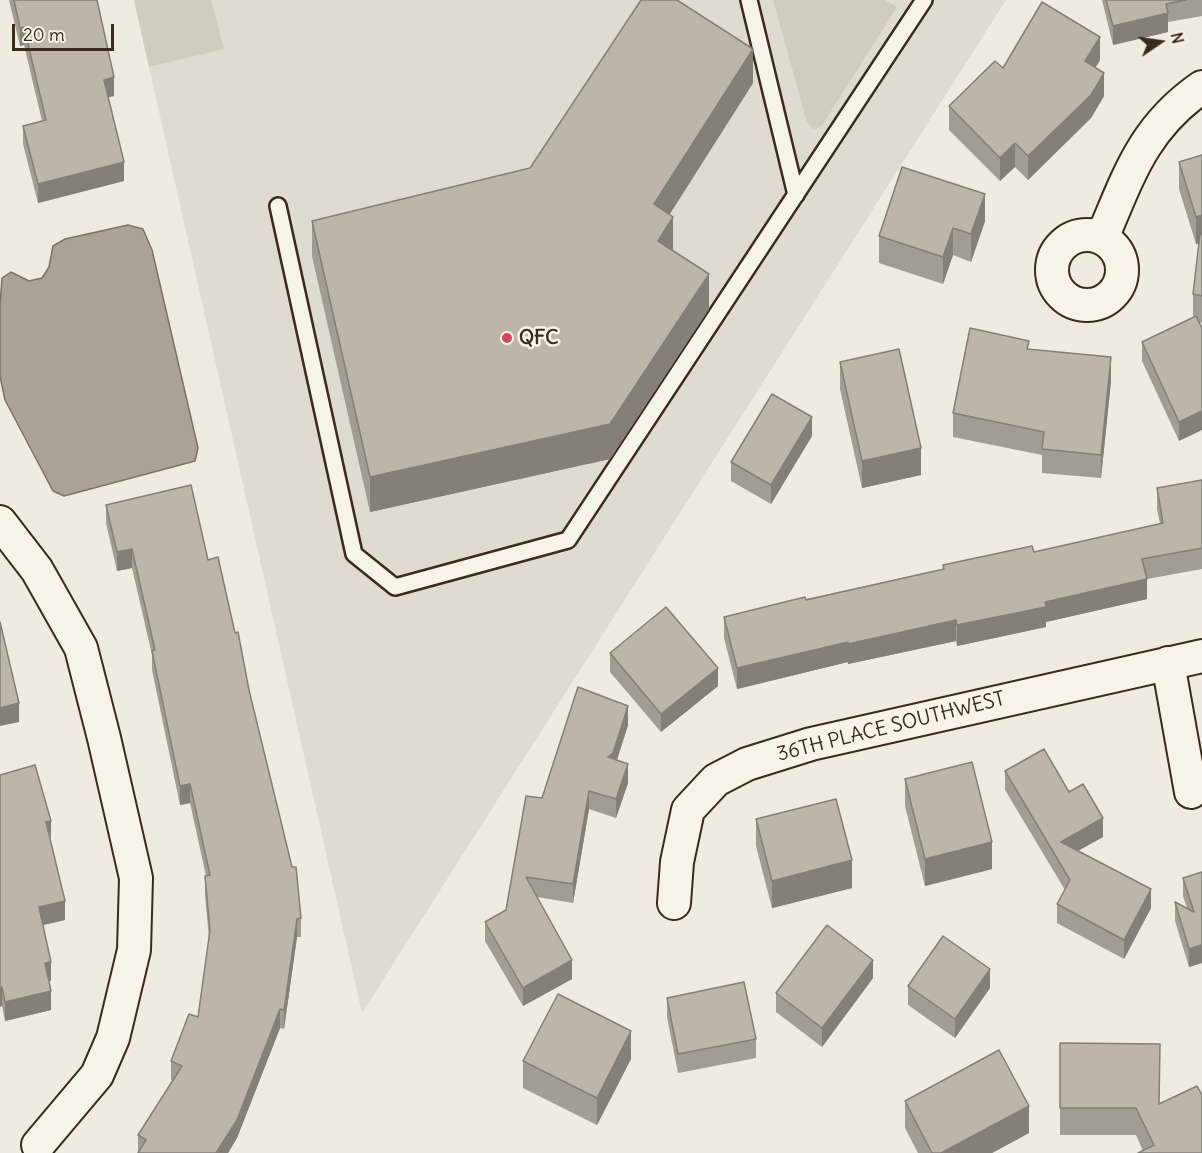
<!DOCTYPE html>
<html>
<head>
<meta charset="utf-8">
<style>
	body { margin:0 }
	#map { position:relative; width:1202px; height:1153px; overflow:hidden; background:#efebe0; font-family:Delius,sans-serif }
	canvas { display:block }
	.north { position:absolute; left:1130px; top:12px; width:60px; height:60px; -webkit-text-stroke:4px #f7f3e8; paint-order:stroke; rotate:77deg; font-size:16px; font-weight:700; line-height:24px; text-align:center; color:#3b2a1e }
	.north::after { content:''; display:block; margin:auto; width:21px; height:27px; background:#3b2a1e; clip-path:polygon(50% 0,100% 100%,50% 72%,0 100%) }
	.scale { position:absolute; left:12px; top:24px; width:102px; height:27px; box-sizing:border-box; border:3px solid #3b2a1e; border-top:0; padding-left:8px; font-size:18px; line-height:21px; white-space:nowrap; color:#3b2a1e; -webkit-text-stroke:4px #f7f3e8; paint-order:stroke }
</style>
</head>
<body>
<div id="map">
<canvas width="1202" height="1153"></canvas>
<div class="north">N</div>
<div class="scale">20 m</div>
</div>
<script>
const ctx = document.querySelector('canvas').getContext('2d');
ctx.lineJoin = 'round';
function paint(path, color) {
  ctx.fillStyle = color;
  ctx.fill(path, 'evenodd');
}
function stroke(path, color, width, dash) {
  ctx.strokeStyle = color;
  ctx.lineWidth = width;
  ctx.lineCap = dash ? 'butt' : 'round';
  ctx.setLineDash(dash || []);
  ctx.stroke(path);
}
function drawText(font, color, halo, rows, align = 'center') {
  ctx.font = font + ' Delius,sans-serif';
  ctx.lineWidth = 5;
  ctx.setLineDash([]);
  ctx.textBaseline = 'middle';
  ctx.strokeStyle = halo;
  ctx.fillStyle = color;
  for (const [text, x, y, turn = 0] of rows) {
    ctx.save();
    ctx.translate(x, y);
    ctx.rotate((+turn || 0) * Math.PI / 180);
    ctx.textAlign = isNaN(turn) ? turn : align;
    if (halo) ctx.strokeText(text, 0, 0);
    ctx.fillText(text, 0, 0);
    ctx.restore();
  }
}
const built = new Path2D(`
	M 134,0 L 1006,0 L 362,1013 L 149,67 Z`);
const green = new Path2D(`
	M 134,0 L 211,0 L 224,49 L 149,67 Z
	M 773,0 L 885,0 L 897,7 L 821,127 L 813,129 L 807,122 Z`);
const water = new Path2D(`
	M 128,225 L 143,229 L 152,250 L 198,448 L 195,461 L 64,496 L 53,491 L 5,400 L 0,376 L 0,304 L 2,278 L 11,272 L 29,281 L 42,278 L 49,267 L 53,246 L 65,239 Z`);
const lane = new Path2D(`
	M 749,0 L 796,195
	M 278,206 L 354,554 L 395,587 L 568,540 L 924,0`);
const street = new Path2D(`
	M1052 270a35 35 0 1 1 70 0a35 35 0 1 1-70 0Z
	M 1102,238 C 1129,175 1143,128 1202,87
	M 0,522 L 37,570 L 81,648 L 104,738 L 136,878 L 134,950 L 113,1038 L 97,1075 L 38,1145
	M 1168,663 L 1191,792
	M 674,903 L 677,862 L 688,810 L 716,780 L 747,764 L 811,744 L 1202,656`);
const wall = new Path2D(`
	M 9,0 L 97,0 L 114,96 L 108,97 L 124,181 L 38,203 L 23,144 L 23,126 L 42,121 L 24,45 L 20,46 Z
	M 1102,0 L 1202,0 L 1202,16 L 1168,22 L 1168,32 L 1113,45 Z
	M 1100,60 L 1095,68 L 1104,96 L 1091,118 L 1028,180 L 1015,167 L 1000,181 L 949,130 L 949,106 L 1003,68 Z
	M 753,83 L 669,215 L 673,251 L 709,309 L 610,459 L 370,512 L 312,256 L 312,221 L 530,168 Z
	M 1202,155 L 1202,323 L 1200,322 L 1179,441 L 1142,361 L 1142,342 L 1193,318 L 1193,294 L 1199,243 L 1196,244 L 1179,189 L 1179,162 Z
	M 985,221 L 971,262 L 953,255 L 943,284 L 879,263 L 879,236 Z
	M 1029,349 L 1111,381 L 1101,478 L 1042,473 L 1042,455 L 953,437 L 953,413 Z
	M 840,362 L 921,475 L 862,488 L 840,389 Z
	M 812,436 L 771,504 L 731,481 L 731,462 Z
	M 1202,480 L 1202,569 L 1147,579 L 1147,599 L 1046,622 L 1046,627 L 957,646 L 956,641 L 848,664 L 848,662 L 737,689 L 724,638 L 724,617 L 943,569 L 943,565 L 1034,552 L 1160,524 L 1157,509 L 1157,488 Z
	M 106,505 L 208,560 L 235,633 L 249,690 L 301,918 L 301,937 L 297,937 L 284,1029 L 280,1028 L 237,1138 L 228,1153 L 138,1153 L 138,1135 L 173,1081 L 171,1080 L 171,1061 L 198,1017 L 209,938 L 205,895 L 205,876 L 206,876 L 190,803 L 180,805 L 152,670 L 152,655 L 132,568 L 117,571 L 106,523 Z
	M 610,653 L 718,686 L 661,732 L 610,672 Z
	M 628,725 L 617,760 L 628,783 L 616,818 L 589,809 L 573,903 L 537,897 L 572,979 L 523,1006 L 485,941 L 485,922 L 506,910 L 542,798 Z
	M 1005,771 L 1069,792 L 1103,837 L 1078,851 L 1151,908 L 1124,959 L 1057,923 L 1057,904 L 1065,890 L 1005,790 Z
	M 0,775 L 50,840 L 65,920 L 43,925 L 51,981 L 49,981 L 51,1010 L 5,1021 L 2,1006 Z
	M 905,779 L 992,869 L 925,886 L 905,806 Z
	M 756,819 L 852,888 L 772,908 L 756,846 Z
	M 1202,872 L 1202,963 L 1189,967 L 1175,921 L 1175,902 L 1187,908 L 1183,896 L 1183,878 Z
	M 873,978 L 822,1047 L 776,1012 L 776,993 Z
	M 908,986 L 990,988 L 955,1038 L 908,1005 Z
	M 667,998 L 756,1039 L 756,1058 L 678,1073 L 667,1017 Z
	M 1060,1043 L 1160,1104 L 1202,1153 L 1143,1151 L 1136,1135 L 1060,1135 Z
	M 631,1059 L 597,1125 L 523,1088 L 523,1061 Z
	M 905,1101 L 1029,1133 L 992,1153 L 918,1153 L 905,1128 Z`);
const shadedWall = new Path2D(`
	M 1168,13 L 1168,32 L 1113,45 L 1113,26 Z
	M 24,27 L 24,45 L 20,46 L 20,28 Z
	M 1100,37 L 1100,60 L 1085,85 L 1085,61 Z
	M 753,49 L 753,83 L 654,239 L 654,204 Z
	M 1104,73 L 1104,96 L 1091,118 L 1028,180 L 1028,156 Z
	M 114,77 L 114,96 L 104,98 L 104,80 Z
	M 1015,143 L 1015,167 L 1000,181 L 1000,158 Z
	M 124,162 L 124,181 L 38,203 L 38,184 Z
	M 985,194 L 985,221 L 971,262 L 971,234 Z
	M 1202,215 L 1202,243 L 1196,244 L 1196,217 Z
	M 673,217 L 673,252 L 658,241 Z
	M 953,228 L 953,255 L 943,284 L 943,257 Z
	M 709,274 L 709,309 L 610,459 L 370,512 L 370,477 Z
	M 1111,357 L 1111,381 L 1101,478 L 1101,455 Z
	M 1202,411 L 1202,430 L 1179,441 L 1179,422 Z
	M 812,417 L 812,436 L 771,504 L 771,485 Z
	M 921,448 L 921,475 L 862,488 L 862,461 Z
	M 132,549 L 132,568 L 117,571 L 117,552 Z
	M 1147,579 L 1147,599 L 1046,622 L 1046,627 L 957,646 L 957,625 L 1045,602 Z
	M 956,620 L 956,641 L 848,664 L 848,644 Z
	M 848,642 L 848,662 L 737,689 L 737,668 Z
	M 718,668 L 718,686 L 661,732 L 661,714 Z
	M 19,703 L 19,722 L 0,726 L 0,708 Z
	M 628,706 L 628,725 L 613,772 L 608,757 Z
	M 628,764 L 628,783 L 616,818 L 616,799 Z
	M 190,784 L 190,803 L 180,805 L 180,786 Z
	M 589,791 L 589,809 L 573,903 L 573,884 Z
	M 1103,818 L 1103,837 L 1061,860 L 1061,842 Z
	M 51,821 L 51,839 L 46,822 Z
	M 992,842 L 992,869 L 925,886 L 925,859 Z
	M 852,860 L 852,888 L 772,908 L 772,881 Z
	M 1151,889 L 1151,908 L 1124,959 L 1124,940 Z
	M 65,901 L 65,920 L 39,926 L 39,907 Z
	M 297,919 L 297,937 L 284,1029 L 284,1010 Z
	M 1202,945 L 1202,963 L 1189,967 L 1189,949 Z
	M 572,960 L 572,979 L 523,1006 L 523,988 Z
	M 873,960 L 873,978 L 822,1047 L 822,1028 Z
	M 51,962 L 51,981 L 45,982 L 45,963 Z
	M 990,969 L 990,988 L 955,1038 L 955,1019 Z
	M 2,987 L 2,1006 L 0,1007 L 0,988 Z
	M 51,991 L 51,1010 L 5,1021 L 5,1002 Z
	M 280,1009 L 280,1028 L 237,1138 L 228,1153 L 216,1153 Z
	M 631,1031 L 631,1059 L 597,1125 L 597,1098 Z
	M 1029,1106 L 1029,1133 L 992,1153 L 941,1153 Z`);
const building = new Path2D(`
	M 14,0 L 97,0 L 114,77 L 104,80 L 124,162 L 38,184 L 23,126 L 46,120 L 24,27 L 20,28 Z
	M 641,0 L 677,0 L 753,49 L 654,204 L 673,217 L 658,241 L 709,274 L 610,424 L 370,477 L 312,221 L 530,168 Z
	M 1106,0 L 1186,0 L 1166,4 L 1168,13 L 1113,26 Z
	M 1042,2 L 1100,37 L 1085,61 L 1104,73 L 1091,95 L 1028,156 L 1015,143 L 1000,158 L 949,106 L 995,61 L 1003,68 Z
	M 1202,155 L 1202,215 L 1196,217 L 1179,162 Z
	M 902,167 L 985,194 L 971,234 L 953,228 L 943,257 L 879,236 Z
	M 1200,234 L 1202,235 L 1202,296 L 1193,294 Z
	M 1196,316 L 1202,328 L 1202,411 L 1179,422 L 1142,342 Z
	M 970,328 L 1029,341 L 1027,349 L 1111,357 L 1101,455 L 1042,449 L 1044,432 L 953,413 Z
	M 899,349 L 921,448 L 862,461 L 840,362 Z
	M 772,394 L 812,417 L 771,485 L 731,462 Z
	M 1202,480 L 1202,548 L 1142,559 L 1147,579 L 1045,602 L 1046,607 L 957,625 L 956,620 L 848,644 L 848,642 L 737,668 L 724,617 L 805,597 L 806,600 L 944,569 L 943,565 L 1032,546 L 1034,552 L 1163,523 L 1157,488 Z
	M 191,485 L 208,560 L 218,557 L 235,633 L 238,632 L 249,690 L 292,867 L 296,867 L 301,918 L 297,919 L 284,1010 L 280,1009 L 237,1120 L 216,1153 L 138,1153 L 146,1140 L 138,1135 L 182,1066 L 171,1061 L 189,1014 L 198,1017 L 210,930 L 205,876 L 210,875 L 190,784 L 180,786 L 152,651 L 155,650 L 132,549 L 117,552 L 106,505 Z
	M 666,607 L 718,668 L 661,714 L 610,653 Z
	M 0,622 L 19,703 L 0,708 Z
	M 578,687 L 628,706 L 613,753 L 608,757 L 628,764 L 616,799 L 589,791 L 573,884 L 526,877 L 572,960 L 523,988 L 485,922 L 506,910 L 526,796 L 542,798 Z
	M 1044,749 L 1069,792 L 1083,784 L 1103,818 L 1061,842 L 1151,889 L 1124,940 L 1057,904 L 1070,880 L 1005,771 Z
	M 972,762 L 992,842 L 925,859 L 905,779 Z
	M 35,765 L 51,821 L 46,822 L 65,901 L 39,907 L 51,962 L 45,963 L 51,991 L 5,1002 L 2,987 L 0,988 L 0,775 Z
	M 836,799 L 852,860 L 772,881 L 756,819 Z
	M 1202,872 L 1202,945 L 1189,949 L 1175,902 L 1194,912 L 1183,878 Z
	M 827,925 L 873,960 L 822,1028 L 776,993 Z
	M 943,936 L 990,969 L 955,1019 L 908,986 Z
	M 744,982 L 756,1039 L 678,1054 L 667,998 Z
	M 558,994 L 631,1031 L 597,1098 L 523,1061 Z
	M 1060,1043 L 1160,1044 L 1159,1104 L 1197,1086 L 1202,1095 L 1202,1153 L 1138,1153 L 1154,1145 L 1136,1108 L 1060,1108 Z
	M 999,1050 L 1029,1106 L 941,1153 L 932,1153 L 905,1101 Z`);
const markers = [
	[507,338,6,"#d1495b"]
];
const poiNames = [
	["QFC",519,338]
];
const streetNames = [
	["36TH PLACE SOUTHWEST",891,727,-14]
];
paint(built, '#e0dbd0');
paint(green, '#d1cbc0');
paint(water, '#aaa296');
stroke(water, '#7e7266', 1.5);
stroke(lane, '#3b2a1e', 20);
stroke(street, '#3b2a1e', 36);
stroke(lane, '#f7f3e8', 15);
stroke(street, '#f7f3e8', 32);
paint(wall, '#a39c92');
paint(shadedWall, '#847f77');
paint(building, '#bdb5aa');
stroke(building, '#847f77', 1.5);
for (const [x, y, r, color] of markers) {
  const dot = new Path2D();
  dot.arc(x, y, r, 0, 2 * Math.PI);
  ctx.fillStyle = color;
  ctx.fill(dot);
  stroke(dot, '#f7f3e8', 2);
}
drawText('bold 20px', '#3b2a1e', '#f7f3e8', poiNames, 'left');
drawText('20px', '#3b2a1e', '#f7f3e8', streetNames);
</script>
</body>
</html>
